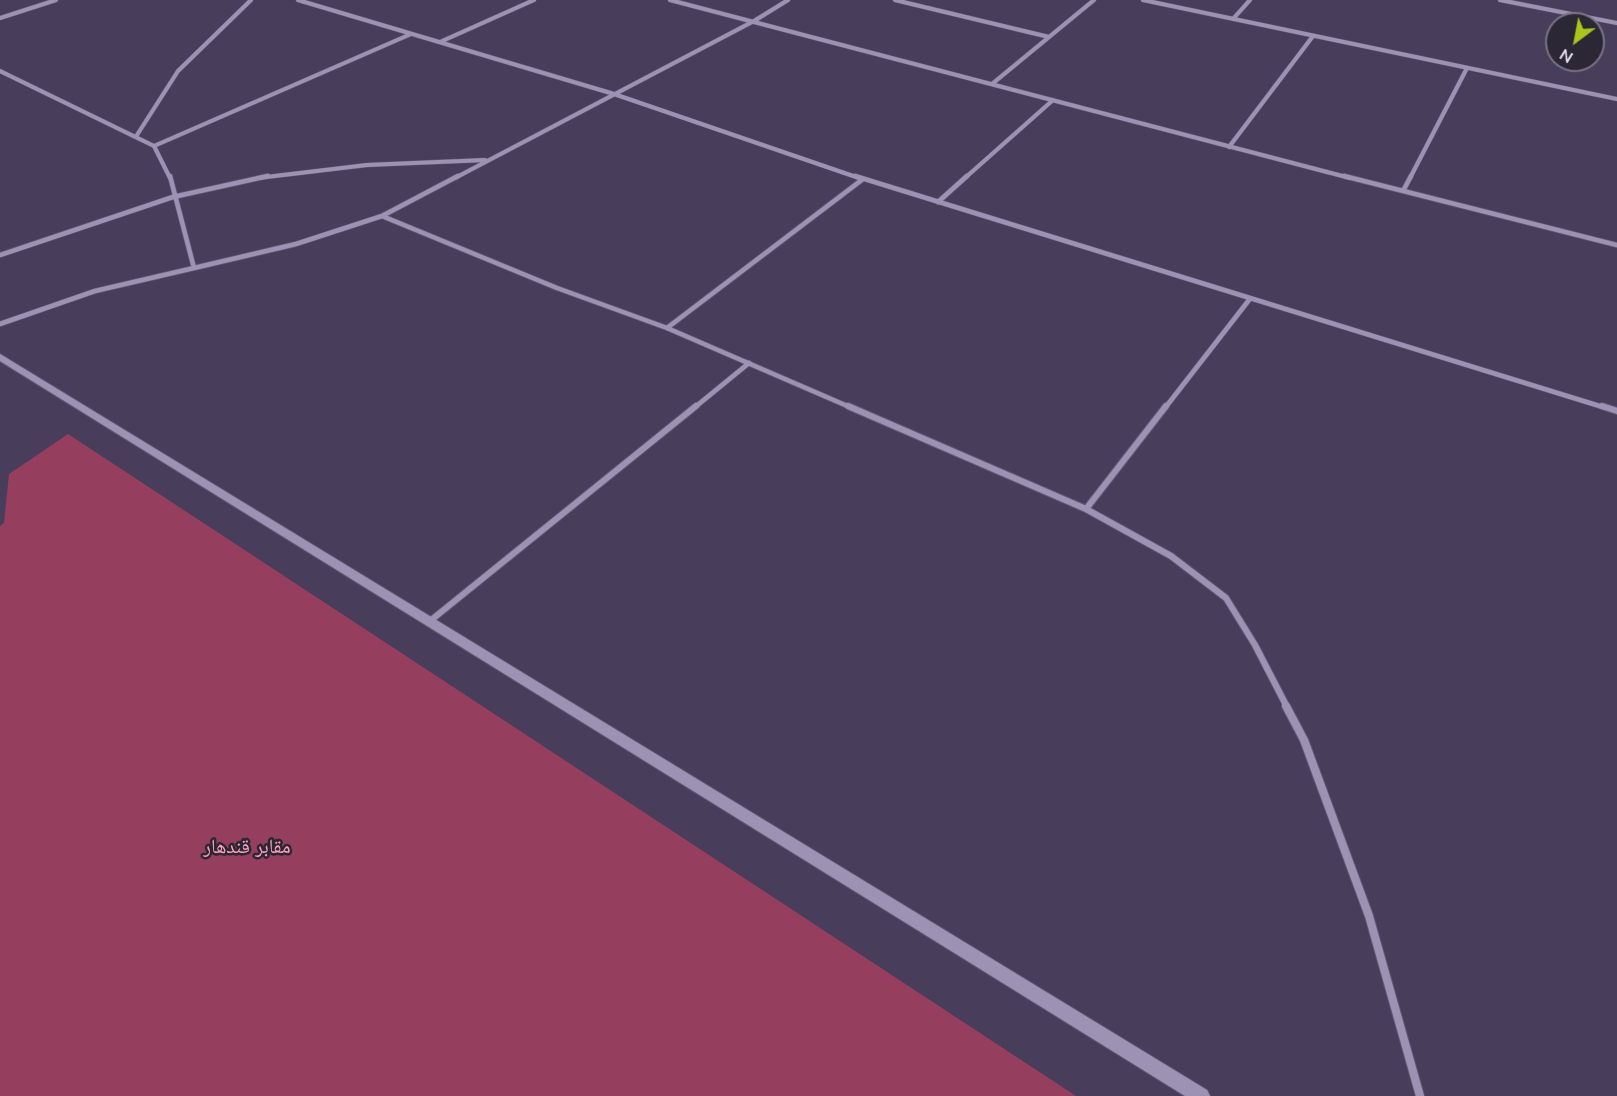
<!DOCTYPE html>
<html>
<head>
<meta charset="utf-8">
<style>
	body { margin:0 }
	#map { position:relative; width:1617px; height:1096px; overflow:hidden; background:#483d5b; font-family:"Nunito Sans",sans-serif }
	canvas { display:block }
	.north { position:absolute; left:1545px; top:12px; width:60px; height:60px; box-sizing:border-box; background:#2c2735; border:2px solid #787282; border-radius:50%; rotate:212deg; font-size:16px; font-weight:700; line-height:24px; text-align:center; color:#e9e3f5 }
	.north::after { content:''; display:block; margin:auto; width:21px; height:27px; background:#a9c71a; clip-path:polygon(50% 0,100% 100%,50% 72%,0 100%) }
</style>
</head>
<body>
<div id="map">
<canvas width="1617" height="1096"></canvas>
<div class="north">N</div>
</div>
<script>
const ctx = document.querySelector('canvas').getContext('2d');
ctx.lineJoin = 'round';
function paint(path, color) {
  ctx.fillStyle = color;
  ctx.fill(path, 'evenodd');
}
function stroke(path, color, width, dash) {
  ctx.strokeStyle = color;
  ctx.lineWidth = width;
  ctx.lineCap = dash ? 'butt' : 'round';
  ctx.setLineDash(dash || []);
  ctx.stroke(path);
}
function drawText(font, color, halo, rows, align = 'center') {
  ctx.font = font + ' "Nunito Sans","Noto Naskh Arabic",sans-serif';
  ctx.lineWidth = 5;
  ctx.setLineDash([]);
  ctx.textBaseline = 'middle';
  ctx.strokeStyle = halo;
  ctx.fillStyle = color;
  for (const [text, x, y, turn = 0] of rows) {
    ctx.save();
    ctx.translate(x, y);
    ctx.rotate((+turn || 0) * Math.PI / 180);
    ctx.textAlign = isNaN(turn) ? turn : align;
    if (halo) ctx.strokeText(text, 0, 0);
    ctx.fillText(text, 0, 0);
    ctx.restore();
  }
}
const green = new Path2D(`
	M 68,434 L 1076,1096 L 0,1096 L 0,526 L 4,523 L 9,474 Z`);
const streetFar3 = new Path2D(`
	M 298,0 L 614,94 L 859,178
	M 670,0 L 1350,178
	M 895,0 L 1049,37
	M 1143,0 L 1617,99
	M 1500,0 L 1617,23
	M 0,18 L 56,0
	M 1233,19 L 1250,0
	M 440,42 L 534,0
	M 0,71 L 154,146 L 170,178
	M 992,84 L 1094,0
	M 137,135 L 178,71 L 251,0
	M 154,146 L 411,34
	M 1229,147 L 1313,36
	M 258,178 L 367,165 L 485,160
	M 455,178 L 754,21 L 788,0
	M 965,178 L 1053,100
	M 1410,178 L 1467,68`);
const streetFar2 = new Path2D(`
	M 170,176 L 194,268 L 296,244 L 382,216 L 557,288 L 667,328 L 852,408
	M 855,176 L 1606,408
	M 1344,176 L 1617,245
	M 1403,191 L 1411,176
	M 938,202 L 967,176
	M 382,216 L 458,176
	M 0,255 L 173,197 L 268,176
	M 0,324 L 95,291 L 194,268
	M 667,328 L 863,179
	M 694,408 L 749,363
	M 1165,408 L 1249,300`);
const streetFar1 = new Path2D(`
	M 848,406 L 1086,509 L 1171,556 L 1226,598 L 1255,645 L 1287,707
	M 1602,406 L 1617,411
	M 1086,509 L 1166,406
	M 430,621 L 696,406`);
const street = new Path2D(`
	M 1286,706 L 1304,740 L 1369,916 L 1420,1096`);
const secondary = new Path2D(`
	M 0,354 L 1207,1090 L 1210,1096 L 1185,1096 L 0,361 Z`);
const nearParknames = [
	["مقابر قندهار",247,848]
];
paint(green, '#963e5d');
stroke(streetFar3, '#625972', 5);
stroke(streetFar2, '#625972', 6);
stroke(streetFar1, '#625972', 8);
stroke(street, '#625972', 10);
stroke(secondary, '#625972', 2);
stroke(streetFar3, '#9d92b3', 4);
stroke(streetFar2, '#9d92b3', 4.5);
stroke(streetFar1, '#9d92b3', 6);
stroke(street, '#9d92b3', 8);
paint(secondary, '#9d92b3');
drawText('20px', '#fea0bd', '#2c2735', nearParknames);
</script>
</body>
</html>
